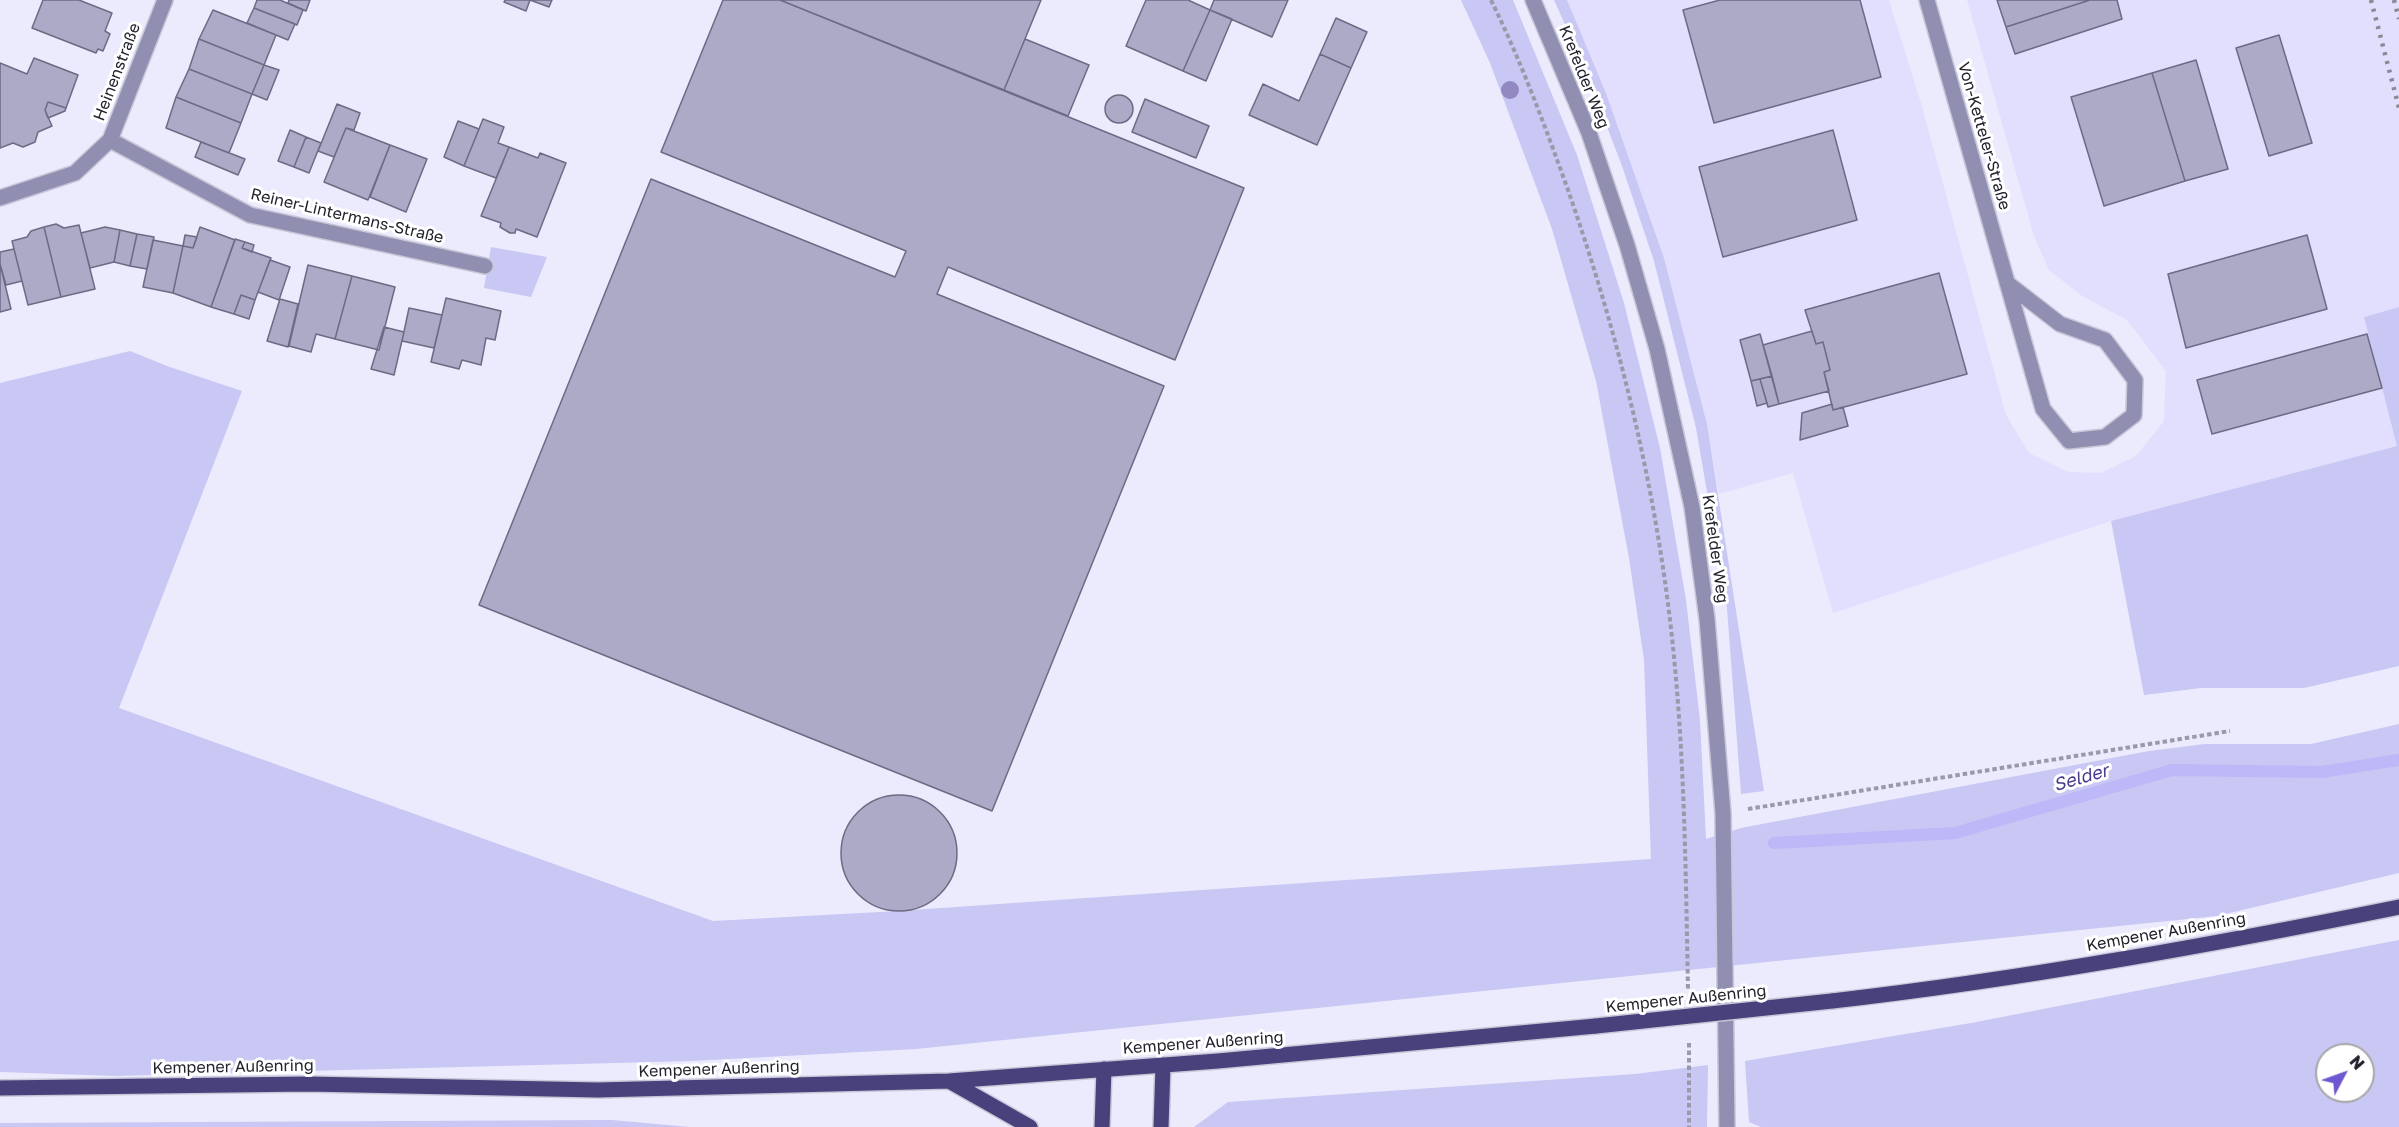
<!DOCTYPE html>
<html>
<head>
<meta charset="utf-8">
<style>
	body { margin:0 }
	#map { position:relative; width:2399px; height:1127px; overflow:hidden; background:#ebebfd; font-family:"Golos Text",sans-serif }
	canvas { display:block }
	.north { position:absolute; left:2315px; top:1043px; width:60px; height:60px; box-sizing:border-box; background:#fff; border:2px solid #a7a7ab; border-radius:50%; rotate:49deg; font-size:16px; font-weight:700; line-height:24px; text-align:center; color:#23222d }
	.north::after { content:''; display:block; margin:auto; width:21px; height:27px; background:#6e57d1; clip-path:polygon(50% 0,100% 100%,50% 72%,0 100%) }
</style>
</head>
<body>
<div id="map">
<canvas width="2399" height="1127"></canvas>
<div class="north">N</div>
</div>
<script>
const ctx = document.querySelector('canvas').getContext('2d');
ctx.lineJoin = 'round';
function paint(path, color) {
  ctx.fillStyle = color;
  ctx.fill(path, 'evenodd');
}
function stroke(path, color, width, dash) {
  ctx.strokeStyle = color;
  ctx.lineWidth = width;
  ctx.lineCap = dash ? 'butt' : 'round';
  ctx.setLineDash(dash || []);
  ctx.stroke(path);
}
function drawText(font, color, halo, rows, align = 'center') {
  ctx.font = font + ' "Golos Text",sans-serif';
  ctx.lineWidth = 6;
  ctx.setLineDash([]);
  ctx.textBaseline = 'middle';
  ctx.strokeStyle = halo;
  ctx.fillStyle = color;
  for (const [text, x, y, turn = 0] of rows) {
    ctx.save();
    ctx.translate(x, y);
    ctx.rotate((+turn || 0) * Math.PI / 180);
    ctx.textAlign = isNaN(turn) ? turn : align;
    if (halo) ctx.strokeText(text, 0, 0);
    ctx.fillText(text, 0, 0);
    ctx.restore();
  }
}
const built = new Path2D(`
	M 1567,0 L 1889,0 L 1921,103 L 2006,415 L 2029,453 L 2068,472 L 2101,473 L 2136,456 L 2164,421 L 2166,371 L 2127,320 L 2082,296 L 2049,270 L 2034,236 L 1967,0 L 2399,0 L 2399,307 L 2364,317 L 2398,446 L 2111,521 L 1833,613 L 1793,473 L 1719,494 L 1707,424 L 1664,258 L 1606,93 Z`);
const green = new Path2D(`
	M 1461,0 L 1513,0 L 1577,155 L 1624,303 L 1660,448 L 1686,600 L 1700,720 L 1706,839 L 1741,828 L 2149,751 L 2205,744 L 2311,744 L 2399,724 L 2399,873 L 2217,916 L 916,1049 L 692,1061 L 115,1076 L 0,1072 L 0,383 L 130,351 L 167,366 L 242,391 L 119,708 L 713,921 L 898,911 L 1651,859 L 1644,660 L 1629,558 L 1596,381 L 1552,229 L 1490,63 Z
	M 1554,0 L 1567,0 L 1606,93 L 1664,258 L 1707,424 L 1764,791 L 1741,794 L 1727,608 L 1696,428 L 1654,261 L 1622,166 L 1585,69 Z
	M 491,247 L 547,257 L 531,297 L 484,288 Z
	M 2399,307 L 2399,666 L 2304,688 L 2201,688 L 2144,695 L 2111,521 L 2397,446 L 2364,317 Z
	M 2399,940 L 2399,1127 L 1761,1127 L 1749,1122 L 1745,1061 L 1971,1023 ZM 2327,1055 L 2363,1055 L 2363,1091 L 2327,1091 Z
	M 1708,1065 L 1707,1127 L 1194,1127 L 1228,1102 L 1635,1074 Z
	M 612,1120 L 690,1127 L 0,1127 L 0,1123 Z`);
const stream = new Path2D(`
	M 1774,843 L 1955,833 L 2172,770 L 2322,772 L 2399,760`);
const building = new Path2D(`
	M 43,0 L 79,0 L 112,13 L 105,31 L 110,34 L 103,51 L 98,49 L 96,53 L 32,28 Z
	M 257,0 L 280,0 L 303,10 L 297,25 L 254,8 Z
	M 289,0 L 310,0 L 306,11 L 288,3 Z
	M 505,0 L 530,0 L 526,11 L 504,2 Z
	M 530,0 L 552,0 L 549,7 Z
	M 723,0 L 780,0 L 1244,188 L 1175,360 L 948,267 L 937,294 L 1164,386 L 992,811 L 479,605 L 651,179 L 895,277 L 906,251 L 661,152 Z
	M 780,0 L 1041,0 L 1004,90 Z
	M 1146,0 L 1188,0 L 1210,10 L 1183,71 L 1126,46 Z
	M 1214,0 L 1288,0 L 1272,37 L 1210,10 Z
	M 1720,0 L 1860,0 L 1881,77 L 1714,123 L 1683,10 Z
	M 1997,0 L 2090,0 L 2006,27 Z
	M 2090,0 L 2117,0 L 2122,19 L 2015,54 L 2006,27 Z
	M 254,8 L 295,24 L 288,40 L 247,23 Z
	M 213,10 L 276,35 L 264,65 L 199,39 Z
	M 1210,10 L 1232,19 L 1206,81 L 1183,71 Z
	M 1336,18 L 1367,32 L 1351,68 L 1320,54 Z
	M 2279,35 L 2312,143 L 2269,156 L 2236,48 Z
	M 199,39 L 264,65 L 252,94 L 189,69 Z
	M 1025,39 L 1089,65 L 1068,116 L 1004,90 Z
	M 1320,54 L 1351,68 L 1317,145 L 1249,115 L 1263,84 L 1299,101 Z
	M 34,58 L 78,75 L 66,108 L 48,102 L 45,110 L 52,126 L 38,132 L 35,142 L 23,147 L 13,143 L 0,148 L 0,63 L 27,74 Z
	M 2196,60 L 2228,169 L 2185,181 L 2152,73 Z
	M 264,65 L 279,70 L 267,100 L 252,94 Z
	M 189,69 L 252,94 L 241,123 L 176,97 Z
	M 2152,73 L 2185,181 L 2104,206 L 2071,97 Z
	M1105 109a14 14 0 1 1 28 0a14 14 0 1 1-28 0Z
	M 176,97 L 241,123 L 229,153 L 166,128 Z
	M 1145,99 L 1209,126 L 1196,158 L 1132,132 Z
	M 48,102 L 66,108 L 65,111 L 48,118 L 45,110 Z
	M 337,104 L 360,113 L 354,130 L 346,128 L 334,157 L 318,151 Z
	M 483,119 L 504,127 L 498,143 L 509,147 L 496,178 L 464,166 Z
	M 458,121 L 479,129 L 464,166 L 444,157 Z
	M 346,128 L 390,145 L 368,200 L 324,182 Z
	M 290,130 L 306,137 L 294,167 L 278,161 Z
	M 1833,130 L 1857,220 L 1723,257 L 1699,167 Z
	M 306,137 L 321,143 L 309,173 L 294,167 Z
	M 201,142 L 245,159 L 238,175 L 195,157 Z
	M 390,145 L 427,159 L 406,212 L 370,197 Z
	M 509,147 L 538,158 L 540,153 L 566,163 L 537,237 L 516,229 L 515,233 L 510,233 L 500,227 L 501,223 L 481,216 Z
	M 56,224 L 64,228 L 79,225 L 95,289 L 61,297 L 44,227 Z
	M 44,227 L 61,297 L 28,305 L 12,241 L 27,237 L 31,231 Z
	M 105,227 L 120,230 L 114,262 L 90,268 L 81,233 Z
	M 200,227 L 235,240 L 211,307 L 173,293 L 183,246 L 193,248 Z
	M 120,230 L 137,234 L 130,266 L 114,262 Z
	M 137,234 L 154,237 L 147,269 L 130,266 Z
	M 185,235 L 197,237 L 193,248 L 183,246 Z
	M 2307,235 L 2327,309 L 2186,348 L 2168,274 Z
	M 235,239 L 245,242 L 242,248 L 271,258 L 255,300 L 241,295 L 234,314 L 211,307 Z
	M 153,240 L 183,246 L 173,293 L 143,287 Z
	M 245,242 L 254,245 L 252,252 L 242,248 Z
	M 14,249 L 22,281 L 6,285 L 0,264 L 0,252 Z
	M 270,260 L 290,267 L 279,300 L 258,292 Z
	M 0,264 L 11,309 L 0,312 Z
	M 308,265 L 352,276 L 335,339 L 316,334 L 311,352 L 289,346 Z
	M 1939,273 L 1967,374 L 1833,410 L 1824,372 L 1830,370 L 1823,342 L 1816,344 L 1805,310 Z
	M 352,276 L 395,287 L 379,350 L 335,339 Z
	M 241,295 L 255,300 L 249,319 L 234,314 Z
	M 446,298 L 501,311 L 495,340 L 486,338 L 481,365 L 462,360 L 459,369 L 431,362 Z
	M 280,299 L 298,304 L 288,347 L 267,341 Z
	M 409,308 L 442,315 L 434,348 L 402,341 Z
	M 384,327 L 404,332 L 394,375 L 371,369 Z
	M 1812,331 L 1816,344 L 1823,342 L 1830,370 L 1824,372 L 1829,391 L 1779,404 L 1763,345 Z
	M 1760,334 L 1772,376 L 1751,381 L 1740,340 Z
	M 2367,334 L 2382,388 L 2212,434 L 2197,380 Z
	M 1772,376 L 1779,404 L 1768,407 L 1760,379 Z
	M 1760,379 L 1767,403 L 1757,406 L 1751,381 Z
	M 1832,404 L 1833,410 L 1843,407 L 1848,426 L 1800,440 L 1802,413 Z
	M841 853a58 58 0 1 1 116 0a58 58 0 1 1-116 0Z`);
const path = new Path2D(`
	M 1491,0 C 1521,61 1545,126 1568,190 C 1623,348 1662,512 1676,679 C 1685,782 1686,887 1688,991
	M 1748,809 L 2230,731
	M 1689,1043 L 1689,1127`);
const minor = new Path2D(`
	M 1533,0 L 1589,133 L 1627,245 L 1657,349 L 1692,507 L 1707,619 L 1723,813 L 1727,1127
	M 1927,0 L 2043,409 L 2069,441 L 2105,437 L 2134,415 L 2135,380 L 2105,340 L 2060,324 L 2007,283
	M 110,140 L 250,215 L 485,266
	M 0,198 L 75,173 L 110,140 L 165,0`);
const major = new Path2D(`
	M 1832,1001 C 2023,979 2211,945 2399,907
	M 949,1081 L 1030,1127
	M 0,1088 L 308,1084 L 598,1090 L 949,1081 L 1218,1061 L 1596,1026
	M 1102,1127 L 1104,1069
	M 1161,1127 L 1163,1065`);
const rail = new Path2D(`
	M 2371,0 L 2399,108
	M 2394,0 L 2399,19`);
const majorBridge = new Path2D(`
	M 1596,1026 L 1832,1001`);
const trees = [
	[1510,90]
];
const streetNames = [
	["Heinenstraße",117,72,-69],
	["Krefelder Weg",1584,77,68],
	["Von-Ketteler-Straße",1984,136,74],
	["Reiner-Lintermans-Straße",347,216,13],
	["Krefelder Weg",1715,549,82],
	["Kempener Außenring",2166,932,-10],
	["Kempener Außenring",1686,999,-6],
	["Kempener Außenring",1203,1043,-4],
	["Kempener Außenring",233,1067,-1],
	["Kempener Außenring",719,1069,-2]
];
const waterNames = [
	["Selder",2081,778,-16]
];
paint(built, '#e1dffd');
paint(green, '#c9c7f3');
stroke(stream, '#bdb8f8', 12);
paint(building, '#acaac6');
stroke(building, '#6c6a84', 1.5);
stroke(minor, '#c7c7d8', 18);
stroke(major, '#c7c7d8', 18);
stroke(path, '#9a99a9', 4, [4.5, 3]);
stroke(minor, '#918fb1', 15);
stroke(major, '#48417b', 15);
stroke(rail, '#888896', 4.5, [3, 6]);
stroke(majorBridge, '#c7c7d8', 18, []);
stroke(majorBridge, '#48417b', 15);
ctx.fillStyle = '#9289c2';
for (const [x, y] of trees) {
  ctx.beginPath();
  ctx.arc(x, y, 9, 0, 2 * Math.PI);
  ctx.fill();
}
drawText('16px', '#23222d', '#fff', streetNames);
drawText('italic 18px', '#4a3992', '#fff', waterNames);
</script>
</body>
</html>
